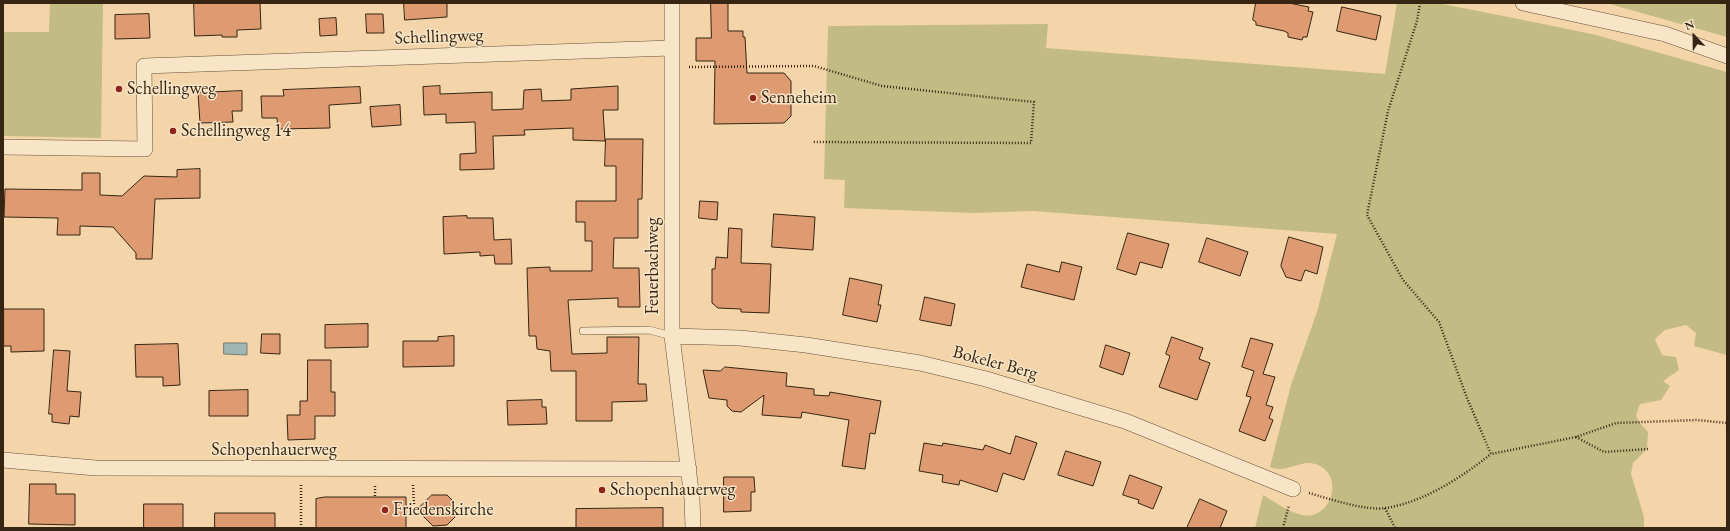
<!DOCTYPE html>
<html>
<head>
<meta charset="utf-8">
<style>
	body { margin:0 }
	#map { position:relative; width:1730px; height:531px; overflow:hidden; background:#f4d5a9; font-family:"EB Garamond",serif }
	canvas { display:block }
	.frame { position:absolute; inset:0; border:4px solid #352512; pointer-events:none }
	.north { position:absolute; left:1674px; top:16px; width:40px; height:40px; -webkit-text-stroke:3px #f8e4c7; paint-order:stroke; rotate:338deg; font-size:11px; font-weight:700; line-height:16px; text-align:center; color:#352512 }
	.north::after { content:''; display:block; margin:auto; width:14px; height:18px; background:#352512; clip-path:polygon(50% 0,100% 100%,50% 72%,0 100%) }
</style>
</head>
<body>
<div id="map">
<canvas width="1730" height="531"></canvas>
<div class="frame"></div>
<div class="north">N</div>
</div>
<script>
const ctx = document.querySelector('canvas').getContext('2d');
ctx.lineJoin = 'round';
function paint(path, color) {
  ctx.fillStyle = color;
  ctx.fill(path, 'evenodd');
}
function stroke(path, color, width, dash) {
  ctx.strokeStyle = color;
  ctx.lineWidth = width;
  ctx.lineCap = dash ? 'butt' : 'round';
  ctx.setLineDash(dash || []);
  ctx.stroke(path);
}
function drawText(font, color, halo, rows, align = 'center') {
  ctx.font = font + ' "EB Garamond",serif';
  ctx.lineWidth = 3;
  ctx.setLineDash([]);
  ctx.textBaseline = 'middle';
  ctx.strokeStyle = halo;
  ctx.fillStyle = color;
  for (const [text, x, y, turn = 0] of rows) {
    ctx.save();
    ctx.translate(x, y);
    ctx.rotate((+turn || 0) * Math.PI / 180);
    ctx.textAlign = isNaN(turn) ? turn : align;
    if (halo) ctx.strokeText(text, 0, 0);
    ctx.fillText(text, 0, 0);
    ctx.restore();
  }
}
const green = new Path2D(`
	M 50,3 L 103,3 L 101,138 L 3,136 L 3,32 L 49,32 Z
	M 1397,3 L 1438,3 L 1538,23 L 1596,35 L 1727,72 L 1727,355 L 1694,346 L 1696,333 L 1686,325 L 1665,330 L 1655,339 L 1662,355 L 1676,357 L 1679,370 L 1663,381 L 1670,386 L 1661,400 L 1640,404 L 1636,415 L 1639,422 L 1648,432 L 1647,449 L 1633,463 L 1631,474 L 1644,517 L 1644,528 L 1255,528 L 1263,495 C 1275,502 1288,512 1302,515 C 1329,521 1345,480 1320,466 C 1302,456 1288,475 1270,467 L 1291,385 L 1317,312 L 1337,234 L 1033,211 L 972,213 L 844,208 L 845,180 L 824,179 L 828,26 L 1048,24 L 1046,48 L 1385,74 Z
	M 1606,3 L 1727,3 L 1727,37 Z`);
const water = new Path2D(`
	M 224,343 L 247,343 L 247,355 L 224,354 Z`);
const building = new Path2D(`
	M 194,3 L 260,3 L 261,29 L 237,30 L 237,37 L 222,37 L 222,35 L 195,36 Z
	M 404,3 L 447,3 L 447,17 L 405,20 Z
	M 711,3 L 728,3 L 728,31 L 743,31 L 743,37 L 745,37 L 747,73 L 784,73 L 791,81 L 791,116 L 784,123 L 714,124 L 715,61 L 696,61 L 696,38 L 711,38 Z
	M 1256,3 L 1289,3 L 1309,7 L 1308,11 L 1313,12 L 1307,37 L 1303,37 L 1302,40 L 1288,37 L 1288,33 L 1284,31 L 1256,25 L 1256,22 L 1253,20 Z
	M 1342,7 L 1381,16 L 1376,40 L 1337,31 Z
	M 149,14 L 150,38 L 115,39 L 115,15 Z
	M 366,14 L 383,14 L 384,33 L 367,33 Z
	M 336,18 L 337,35 L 320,36 L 319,19 Z
	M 440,86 L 440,94 L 492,92 L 492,110 L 523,109 L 524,90 L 541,89 L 542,101 L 571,100 L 571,89 L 618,86 L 618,110 L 603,110 L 605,141 L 573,140 L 573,128 L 524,130 L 525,135 L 493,136 L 494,169 L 460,170 L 460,154 L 476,153 L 475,122 L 446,123 L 446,114 L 424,115 L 423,87 Z
	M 360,87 L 361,103 L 329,105 L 330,128 L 278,129 L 277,118 L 262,118 L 261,96 L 284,96 L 283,90 Z
	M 242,91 L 242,111 L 232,111 L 233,122 L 200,123 L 198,93 Z
	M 400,105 L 401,125 L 372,127 L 370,107 Z
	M 606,139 L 643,139 L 642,199 L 638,199 L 638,238 L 614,238 L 613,268 L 639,268 L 640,307 L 618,307 L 618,298 L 568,300 L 572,354 L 607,353 L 607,337 L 639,337 L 638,384 L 646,384 L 647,401 L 612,402 L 612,421 L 576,421 L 576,371 L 551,371 L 550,351 L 537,349 L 536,336 L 529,336 L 527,268 L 550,267 L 550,271 L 592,271 L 592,241 L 585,241 L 585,222 L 576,222 L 576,201 L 616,201 L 616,166 L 605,166 Z
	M 200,169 L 200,198 L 155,199 L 152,259 L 136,259 L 136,253 L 113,227 L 80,226 L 80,235 L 57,235 L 58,218 L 4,217 L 5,189 L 82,190 L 82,173 L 100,173 L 100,195 L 122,196 L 144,176 L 177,177 L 177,170 Z
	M 700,201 L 718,202 L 717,220 L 699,218 Z
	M 774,214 L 815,217 L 813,250 L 772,247 Z
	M 467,216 L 467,218 L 493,218 L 494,240 L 511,239 L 512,264 L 495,264 L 494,255 L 480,256 L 480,252 L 444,254 L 443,217 Z
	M 729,228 L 742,229 L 741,263 L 771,264 L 769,313 L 741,312 L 741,309 L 718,308 L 712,303 L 712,269 L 715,269 L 716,257 L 727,258 Z
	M 1128,233 L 1169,244 L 1162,268 L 1140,262 L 1136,275 L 1117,269 Z
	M 1289,237 L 1323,247 L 1317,274 L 1305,270 L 1301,281 L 1286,277 L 1281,266 Z
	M 1207,238 L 1248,252 L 1240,276 L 1199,262 Z
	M 1062,262 L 1082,267 L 1074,300 L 1021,287 L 1027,264 L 1059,272 Z
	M 850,278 L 882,285 L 878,305 L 881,305 L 877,322 L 843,315 Z
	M 925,297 L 955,304 L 951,326 L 920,320 Z
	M 4,309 L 44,309 L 44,351 L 11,352 L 11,346 L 4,346 Z
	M 368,324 L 368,347 L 325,348 L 325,325 Z
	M 262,334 L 280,334 L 280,354 L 261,353 Z
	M 454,336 L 454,366 L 403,367 L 403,341 L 438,341 L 438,337 Z
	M 1172,337 L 1203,348 L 1199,359 L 1210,363 L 1197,400 L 1159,387 L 1170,356 L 1166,354 Z
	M 1251,338 L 1273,344 L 1263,374 L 1275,377 L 1266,405 L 1273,407 L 1269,418 L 1273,420 L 1265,441 L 1239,431 L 1251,397 L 1246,396 L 1254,371 L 1242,367 Z
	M 178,344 L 180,385 L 163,386 L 163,377 L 136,377 L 135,345 Z
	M 1106,345 L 1130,353 L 1123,375 L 1100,367 Z
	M 54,350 L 70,351 L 67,391 L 81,392 L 79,417 L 70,416 L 69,424 L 52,422 L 52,414 L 49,414 Z
	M 308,360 L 331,360 L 331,392 L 335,392 L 335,416 L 315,416 L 315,439 L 288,440 L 287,415 L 300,415 L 300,401 L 307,401 Z
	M 725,367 L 787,373 L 786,386 L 814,389 L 814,395 L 829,396 L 830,392 L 881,401 L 875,434 L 870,433 L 865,469 L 842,466 L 849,420 L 802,412 L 801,418 L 762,415 L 764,395 L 741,412 L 732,411 L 727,406 L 727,400 L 709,398 L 703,370 L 720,371 Z
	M 248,390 L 248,416 L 209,416 L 209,391 Z
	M 542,400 L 542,407 L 546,407 L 547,424 L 508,425 L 507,401 Z
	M 1016,436 L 1037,443 L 1024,480 L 1003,473 L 997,492 L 960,480 L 959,485 L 942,482 L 943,475 L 919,471 L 924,443 L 942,446 L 943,443 L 983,450 L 985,445 L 1010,454 Z
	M 1066,451 L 1101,462 L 1093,486 L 1058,475 Z
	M 1130,475 L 1162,487 L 1153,509 L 1138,503 L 1139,500 L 1123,495 Z
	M 724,477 L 754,477 L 755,492 L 751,492 L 751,511 L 724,512 Z
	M 30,484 L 56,484 L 56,494 L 75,494 L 75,525 L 29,524 Z
	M 432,495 L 447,495 L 454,502 L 455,517 L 447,525 L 433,526 L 417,510 Z
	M 325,497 L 406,497 L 406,528 L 316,528 L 316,499 Z
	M 1200,499 L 1227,511 L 1220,528 L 1187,528 Z
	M 144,504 L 183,504 L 183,528 L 144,528 Z
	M 663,508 L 663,528 L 576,528 L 576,509 Z
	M 215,513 L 275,513 L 275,528 L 215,528 Z`);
const path = new Path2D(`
	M 1420,3 L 1417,21 L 1388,111 L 1367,215 L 1403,280 L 1439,322 L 1467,398 L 1491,454 L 1576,437 L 1616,423 L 1697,420 L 1727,423
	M 689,67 L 814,66 L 882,86 L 1034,102 L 1031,143 L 812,142
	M 1576,437 L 1604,452 L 1648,449
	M 301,485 L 301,528
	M 413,485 L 414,504
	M 375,486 L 375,498
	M 1309,493 C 1330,499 1365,511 1386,508 C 1424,502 1462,477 1491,454
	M 1385,508 L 1395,528
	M 1283,528 L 1289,505`);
const lane = new Path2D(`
	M 583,331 L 649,330 L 672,336`);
const street = new Path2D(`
	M 672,3 L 672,336 L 692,499 L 693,528
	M 1523,3 L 1665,34 L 1727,56
	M 3,147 L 145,149 L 144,66 L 671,48
	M 672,336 L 740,338 L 806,345 L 920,363 L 986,379 L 1125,421 L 1293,489
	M 3,460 L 96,468 L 689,469`);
const markers = [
	[119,89,4,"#8f2418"],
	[753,98,4,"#8f2418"],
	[173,131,4,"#8f2418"],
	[602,490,4,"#8f2418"],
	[385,510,4,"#8f2418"]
];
const streetNames = [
	["Schellingweg",439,37,-2],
	["Feuerbachweg",653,266,-90],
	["Bokeler Berg",995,363,15],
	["Schopenhauerweg",274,450]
];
const poiNames = [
	["Schellingweg",127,89],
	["Senneheim",761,98],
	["Schellingweg 14",181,131],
	["Schopenhauerweg",610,490],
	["Friedenskirche",393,510]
];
paint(green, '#c2bb83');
paint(water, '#9fb6b2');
stroke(water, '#757c72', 1);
paint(building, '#de9b71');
stroke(building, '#352512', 1);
stroke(lane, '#655138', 8);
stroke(street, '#655138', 16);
stroke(path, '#352512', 2.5, [1, 2]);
stroke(lane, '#f8e4c7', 7);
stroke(street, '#f8e4c7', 15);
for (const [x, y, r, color] of markers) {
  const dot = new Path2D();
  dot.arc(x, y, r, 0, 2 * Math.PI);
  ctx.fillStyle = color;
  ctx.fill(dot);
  stroke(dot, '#f8e4c7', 1.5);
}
drawText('18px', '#352512', '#f8e4c7', streetNames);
drawText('18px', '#352512', '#f8e4c7', poiNames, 'left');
</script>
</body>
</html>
